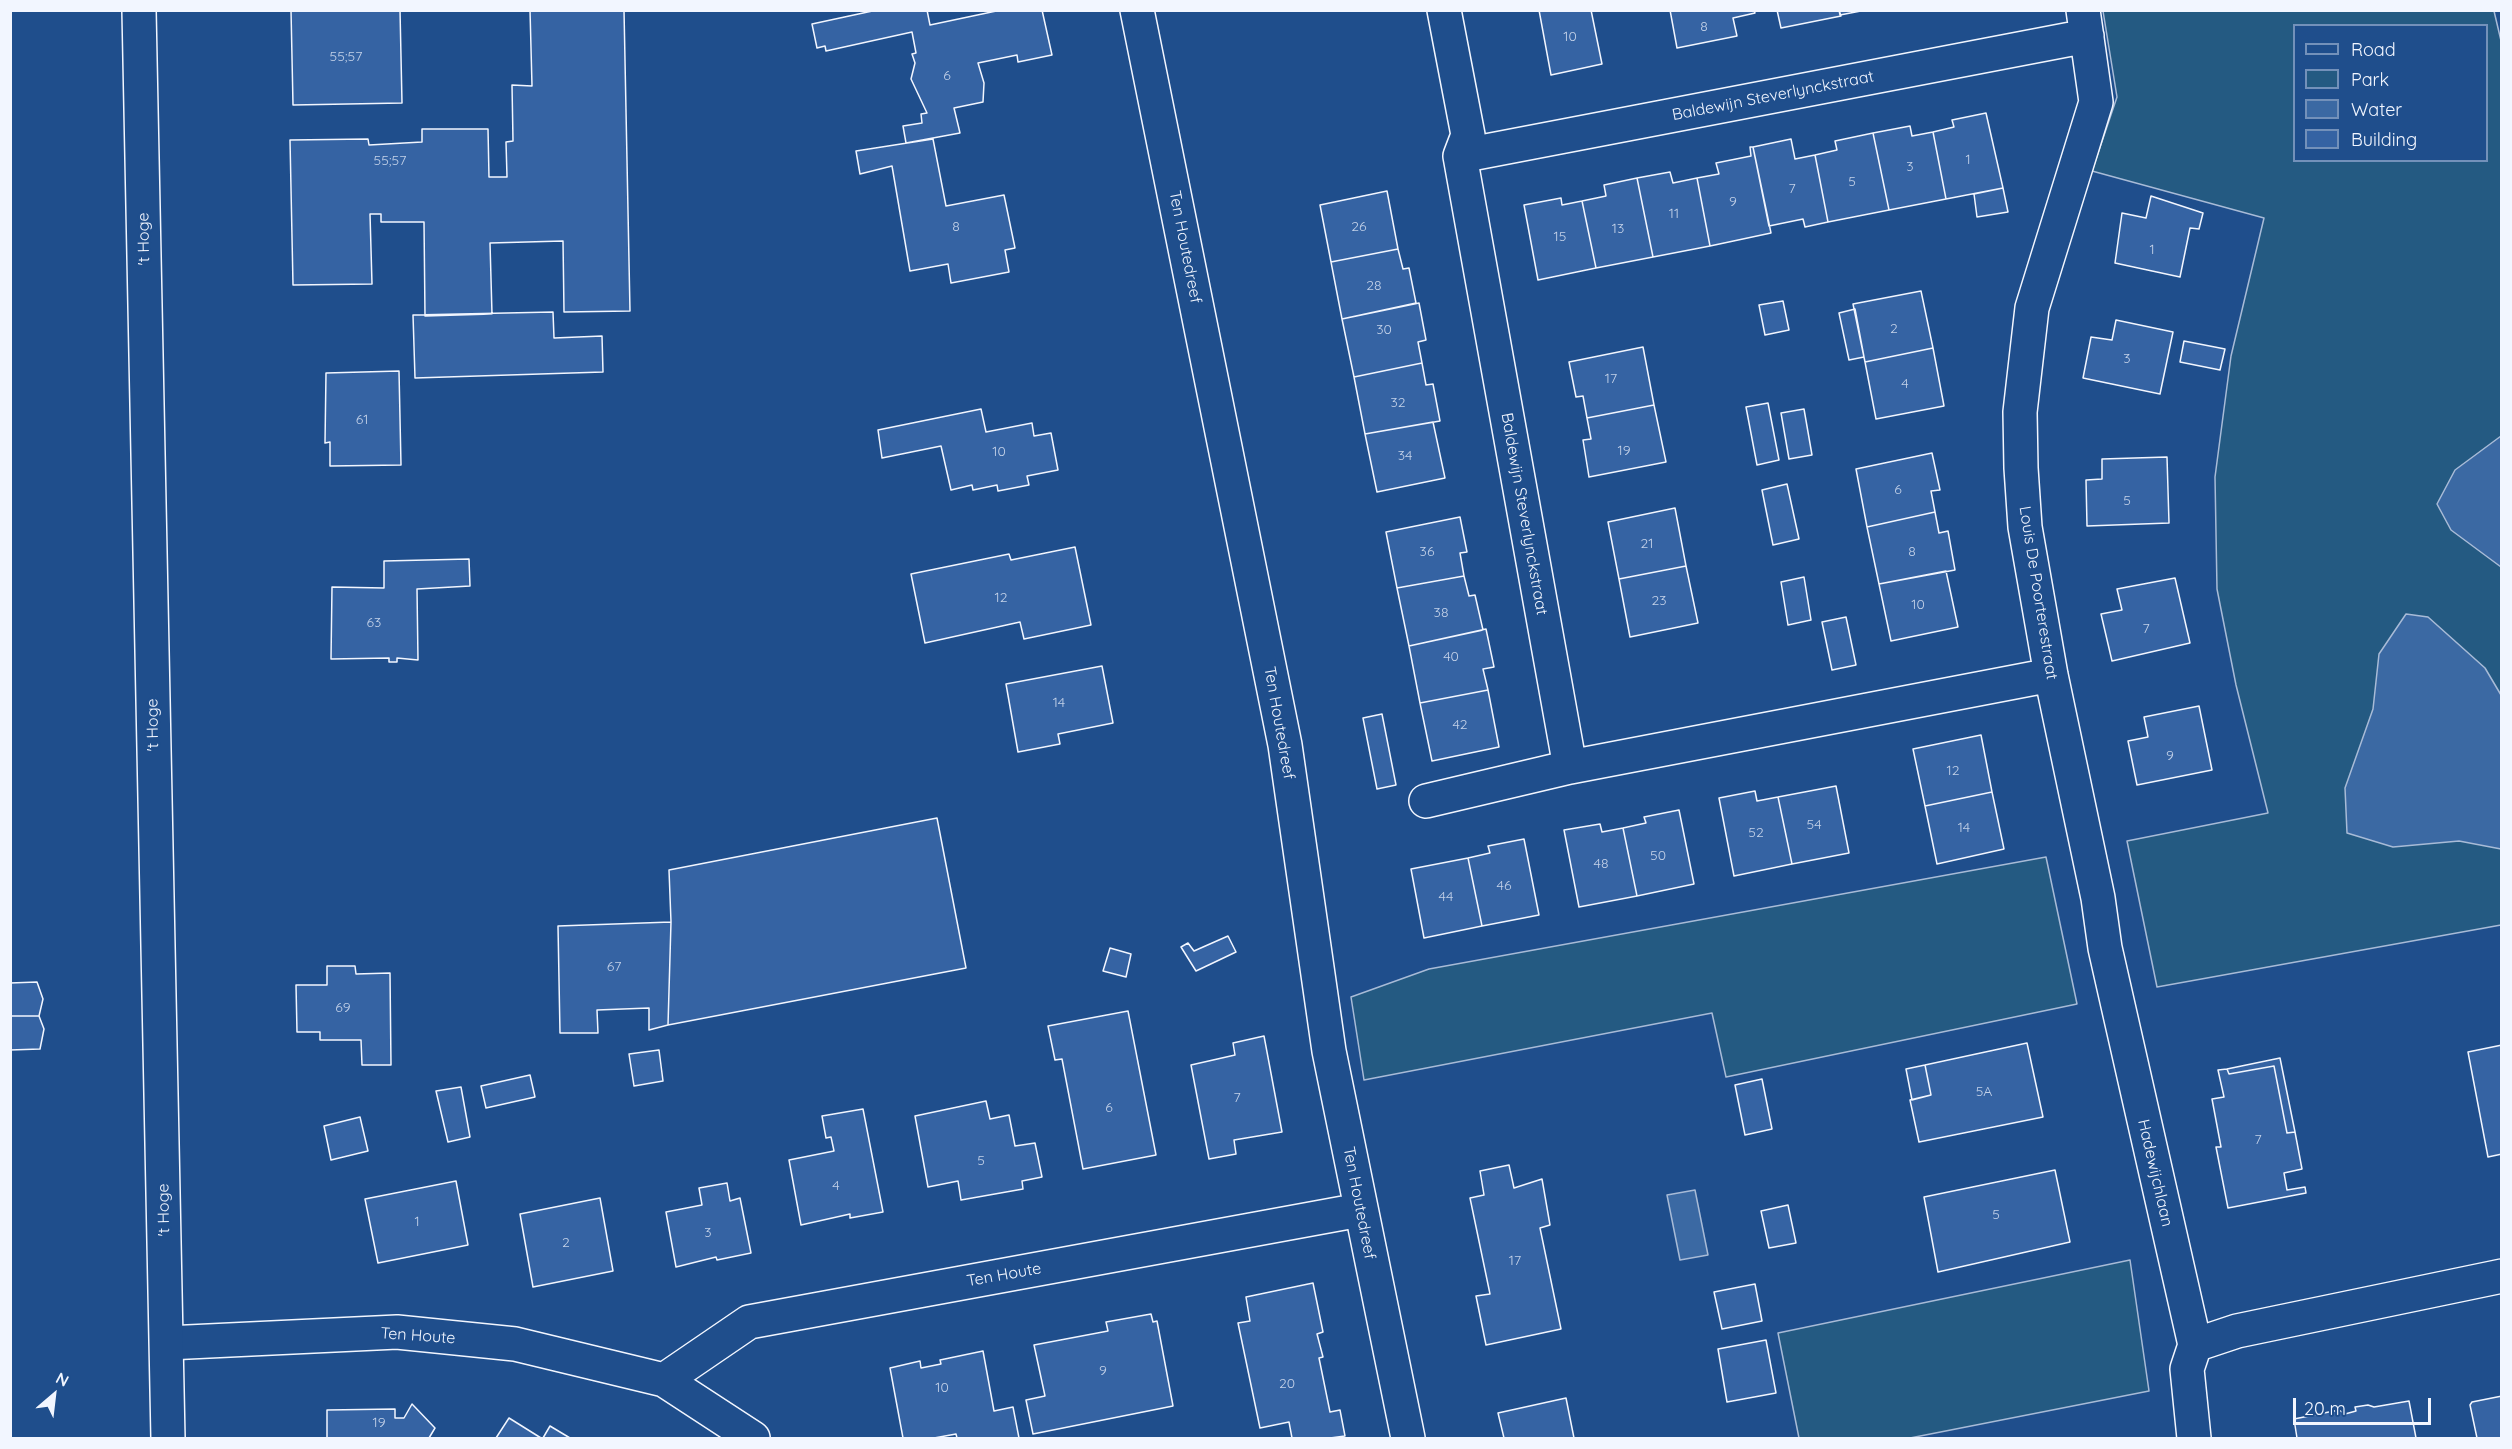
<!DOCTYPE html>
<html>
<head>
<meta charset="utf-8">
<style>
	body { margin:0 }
	#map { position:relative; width:2512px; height:1449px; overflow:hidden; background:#1f4e8c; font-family:Quicksand,sans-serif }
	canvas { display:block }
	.frame { position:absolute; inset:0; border:12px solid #f2f6ff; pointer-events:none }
	.legend { position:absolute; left:2293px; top:24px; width:195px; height:138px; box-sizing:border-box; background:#1f4e8c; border:2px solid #7391ba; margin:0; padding:8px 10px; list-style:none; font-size:18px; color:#f2f6ff }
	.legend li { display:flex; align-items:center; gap:12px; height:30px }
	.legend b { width:30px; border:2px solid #7391ba }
	.north { position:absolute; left:24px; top:1365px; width:60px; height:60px; -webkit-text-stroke:4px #1f4e8c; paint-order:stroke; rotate:28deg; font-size:16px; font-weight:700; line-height:24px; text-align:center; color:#f2f6ff }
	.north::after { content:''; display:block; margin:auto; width:21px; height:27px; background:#f2f6ff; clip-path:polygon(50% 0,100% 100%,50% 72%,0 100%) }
	.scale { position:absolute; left:2293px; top:1398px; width:138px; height:27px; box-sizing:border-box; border:3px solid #f2f6ff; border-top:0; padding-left:8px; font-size:18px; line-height:21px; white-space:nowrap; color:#f2f6ff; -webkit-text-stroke:4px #1f4e8c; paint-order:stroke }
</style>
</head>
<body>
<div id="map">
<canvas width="2512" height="1449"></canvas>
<div class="frame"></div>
<ul class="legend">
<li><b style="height:8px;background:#1f4e8c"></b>Road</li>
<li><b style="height:16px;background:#245a82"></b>Park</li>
<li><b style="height:16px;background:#3b69a3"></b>Water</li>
<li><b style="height:16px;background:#3563a3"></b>Building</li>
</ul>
<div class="north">N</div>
<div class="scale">20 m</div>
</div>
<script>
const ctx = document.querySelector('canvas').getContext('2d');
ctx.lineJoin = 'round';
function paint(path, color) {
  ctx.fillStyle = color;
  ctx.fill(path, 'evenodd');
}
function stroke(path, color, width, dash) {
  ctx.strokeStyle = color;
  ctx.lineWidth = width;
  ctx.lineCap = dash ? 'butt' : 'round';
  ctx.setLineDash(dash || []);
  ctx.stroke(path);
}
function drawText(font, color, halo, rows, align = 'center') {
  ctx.font = font + ' Quicksand,sans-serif';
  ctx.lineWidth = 4.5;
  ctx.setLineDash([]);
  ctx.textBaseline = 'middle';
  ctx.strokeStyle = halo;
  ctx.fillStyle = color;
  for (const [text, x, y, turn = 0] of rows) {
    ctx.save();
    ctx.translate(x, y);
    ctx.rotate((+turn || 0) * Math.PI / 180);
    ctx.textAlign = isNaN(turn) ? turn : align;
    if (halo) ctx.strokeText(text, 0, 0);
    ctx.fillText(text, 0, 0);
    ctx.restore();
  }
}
const green = new Path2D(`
	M 2103,11 L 2494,11 L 2502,45 L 2501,925 L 2157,987 L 2127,841 L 2268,813 L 2236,685 L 2217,589 L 2215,477 L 2231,356 L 2264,218 L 2092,171 L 2117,97 ZM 2294,26 L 2486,26 L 2486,160 L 2294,160 Z
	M 2046,857 L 2077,1004 L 1726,1077 L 1712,1013 L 1364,1080 L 1351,997 L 1429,969 Z
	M 2130,1260 L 2149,1391 L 1910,1438 L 1799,1438 L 1778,1333 Z`);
const water = new Path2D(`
	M 2501,436 L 2501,567 L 2451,530 L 2437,504 L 2455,470 Z
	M 2406,614 L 2428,617 L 2485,668 L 2501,695 L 2501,849 L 2459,841 L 2393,847 L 2347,833 L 2345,788 L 2373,709 L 2379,654 Z
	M 1695,1190 L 1708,1255 L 1680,1260 L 1667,1195 Z`);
const building = new Path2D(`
	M 291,10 L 400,10 L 402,103 L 293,105 Z
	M 530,10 L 624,10 L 630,311 L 564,312 L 563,241 L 490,243 L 492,314 L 425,316 L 424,222 L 381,222 L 381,214 L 370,214 L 372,284 L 293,285 L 290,140 L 368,139 L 369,145 L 422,142 L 422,129 L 488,129 L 489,177 L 507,177 L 506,142 L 513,141 L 512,85 L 532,86 Z
	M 877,10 L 927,10 L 930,25 L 1001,10 L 1042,10 L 1052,55 L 1018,62 L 1017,55 L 978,63 L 984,83 L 983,102 L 954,108 L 960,133 L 906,143 L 903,126 L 922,123 L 921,114 L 927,113 L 911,79 L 915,63 L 912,54 L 916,53 L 912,32 L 826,51 L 825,46 L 817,48 L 812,24 Z
	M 1539,10 L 1591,10 L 1602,64 L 1551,75 Z
	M 1670,10 L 1754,10 L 1755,13 L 1733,18 L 1737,36 L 1677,48 Z
	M 1777,10 L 1839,10 L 1841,16 L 1781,28 Z
	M 1839,10 L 1866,10 L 1840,15 Z
	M 1986,113 L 2003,188 L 1946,199 L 1933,132 L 1954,127 L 1952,120 Z
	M 1910,126 L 1912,136 L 1933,132 L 1946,199 L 1889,210 L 1873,133 Z
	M 1873,133 L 1889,210 L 1828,222 L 1815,155 L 1837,150 L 1835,141 Z
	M 933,139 L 946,206 L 1004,195 L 1015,248 L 1005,250 L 1009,272 L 951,283 L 948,264 L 910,271 L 892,166 L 860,174 L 856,151 Z
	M 1791,139 L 1795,159 L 1815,155 L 1828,222 L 1805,227 L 1803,219 L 1769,226 L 1753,147 Z
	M 1750,147 L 1753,147 L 1771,233 L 1710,246 L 1697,178 L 1719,174 L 1716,163 L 1751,156 Z
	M 1670,172 L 1673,183 L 1697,178 L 1710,246 L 1653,257 L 1637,178 Z
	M 1637,178 L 1653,257 L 1596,268 L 1582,201 L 1606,196 L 1604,185 Z
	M 2003,188 L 2008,212 L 1977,217 L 1974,194 Z
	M 1387,191 L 1398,249 L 1331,262 L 1320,205 Z
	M 2151,196 L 2203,213 L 2199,229 L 2190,228 L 2180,277 L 2115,263 L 2122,213 L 2146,218 Z
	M 1561,198 L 1562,205 L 1582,201 L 1596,268 L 1538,280 L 1524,205 Z
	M 1398,249 L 1403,269 L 1409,268 L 1416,303 L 1342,319 L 1331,262 Z
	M 1921,291 L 1933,348 L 1865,362 L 1853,304 Z
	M 1783,301 L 1789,330 L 1765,335 L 1759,305 Z
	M 1419,303 L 1426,340 L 1418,342 L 1422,363 L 1354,377 L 1342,319 Z
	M 1855,309 L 1864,357 L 1849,360 L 1839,313 Z
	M 553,312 L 554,338 L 602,336 L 603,372 L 415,378 L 413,315 Z
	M 2116,320 L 2173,332 L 2160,394 L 2083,378 L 2091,337 L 2112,340 Z
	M 2184,341 L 2225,349 L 2220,370 L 2180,362 Z
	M 1643,347 L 1654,405 L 1587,418 L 1583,396 L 1576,397 L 1569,362 Z
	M 1933,348 L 1944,406 L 1876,419 L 1865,362 Z
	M 1422,363 L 1426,385 L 1433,384 L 1440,421 L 1365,434 L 1354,377 Z
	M 399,371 L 401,465 L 330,466 L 330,442 L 325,443 L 326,373 Z
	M 1768,403 L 1779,460 L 1757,465 L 1746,407 Z
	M 1654,405 L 1666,462 L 1589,477 L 1583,440 L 1591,439 L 1587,418 Z
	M 981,409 L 986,432 L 1032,423 L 1034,436 L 1051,433 L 1058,470 L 1027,476 L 1029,485 L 998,491 L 997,485 L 973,490 L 972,485 L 951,490 L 941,446 L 882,458 L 878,430 Z
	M 1804,409 L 1812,455 L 1789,459 L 1781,413 Z
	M 1433,422 L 1445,478 L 1377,492 L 1365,434 Z
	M 1932,453 L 1940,490 L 1931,491 L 1935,512 L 1867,527 L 1856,469 Z
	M 2167,457 L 2169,523 L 2087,526 L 2086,480 L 2102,479 L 2102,459 Z
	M 1787,484 L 1799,539 L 1773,545 L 1762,490 Z
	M 1675,508 L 1686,566 L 1619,579 L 1608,522 Z
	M 1935,512 L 1939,533 L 1948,531 L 1955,570 L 1879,584 L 1867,527 Z
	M 1460,517 L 1467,552 L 1460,553 L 1464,576 L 1397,588 L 1386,532 Z
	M 1075,547 L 1091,625 L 1024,639 L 1020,622 L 925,643 L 911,574 L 1009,554 L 1011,560 Z
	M 469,559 L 470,586 L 417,589 L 418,660 L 397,658 L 397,662 L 389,662 L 389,658 L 331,659 L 332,587 L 384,588 L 384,561 Z
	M 1686,566 L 1698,623 L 1630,637 L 1619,579 Z
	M 1946,571 L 1958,627 L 1891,641 L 1879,584 Z
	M 1464,576 L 1469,596 L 1475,595 L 1483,630 L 1409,646 L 1397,588 Z
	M 1804,577 L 1811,620 L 1788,625 L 1781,582 Z
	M 2175,578 L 2190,643 L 2112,661 L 2101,614 L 2122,610 L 2117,589 Z
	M 1846,617 L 1856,665 L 1832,670 L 1822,622 Z
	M 1486,629 L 1494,667 L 1483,669 L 1488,690 L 1420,703 L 1409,646 Z
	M 1102,666 L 1113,723 L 1058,734 L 1060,744 L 1018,752 L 1006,684 Z
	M 1488,690 L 1499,747 L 1432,761 L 1420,703 Z
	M 2199,706 L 2212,770 L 2137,785 L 2128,741 L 2148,737 L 2144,717 Z
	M 1382,714 L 1396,785 L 1377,789 L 1363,718 Z
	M 1981,735 L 1992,792 L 1925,806 L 1913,749 Z
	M 1836,786 L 1849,853 L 1792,864 L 1778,797 Z
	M 1755,791 L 1757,801 L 1778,797 L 1792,864 L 1734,876 L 1719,798 Z
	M 1992,792 L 2004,849 L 1937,864 L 1925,806 Z
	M 1679,810 L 1694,884 L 1637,896 L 1623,828 L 1646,823 L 1644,817 Z
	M 937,818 L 966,968 L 668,1025 L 671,922 L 669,870 Z
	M 1600,824 L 1602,832 L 1623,828 L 1637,896 L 1579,907 L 1564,830 Z
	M 1524,839 L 1539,915 L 1482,926 L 1468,858 L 1490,853 L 1488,846 Z
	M 1468,858 L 1482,926 L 1424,938 L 1411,869 Z
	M 671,922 L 668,1025 L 649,1030 L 649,1008 L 597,1010 L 598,1033 L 560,1033 L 558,926 Z
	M 1228,936 L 1236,952 L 1196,971 L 1181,947 L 1188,943 L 1194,951 Z
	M 1110,948 L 1131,954 L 1126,977 L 1103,971 Z
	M 327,966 L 355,966 L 356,974 L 390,973 L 391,1065 L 362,1065 L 361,1040 L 320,1040 L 320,1032 L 297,1032 L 296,985 L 327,985 Z
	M 37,982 L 43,999 L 39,1016 L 10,1016 L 10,983 Z
	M 1128,1011 L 1156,1155 L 1083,1169 L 1062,1059 L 1055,1060 L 1048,1026 Z
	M 10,1016 L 39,1016 L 44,1029 L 40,1049 L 10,1050 Z
	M 1264,1036 L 1282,1132 L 1234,1140 L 1236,1154 L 1209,1159 L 1191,1065 L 1235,1055 L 1233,1043 Z
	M 2027,1043 L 2043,1117 L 1919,1142 L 1910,1100 L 1931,1095 L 1925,1065 Z
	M 2502,1045 L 2502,1154 L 2488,1157 L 2468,1052 Z
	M 659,1050 L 663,1081 L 634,1086 L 629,1054 Z
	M 2280,1058 L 2295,1132 L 2287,1133 L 2274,1066 L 2229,1074 L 2227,1069 Z
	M 1925,1065 L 1931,1095 L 1912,1100 L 1906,1069 Z
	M 2274,1066 L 2287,1133 L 2295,1132 L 2302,1169 L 2284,1173 L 2287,1190 L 2305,1187 L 2306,1193 L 2228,1208 L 2216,1147 L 2221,1147 L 2212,1099 L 2224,1097 L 2218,1070 L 2227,1069 L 2229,1074 Z
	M 530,1075 L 535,1097 L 486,1108 L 481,1086 Z
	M 1762,1079 L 1772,1129 L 1745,1135 L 1735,1085 Z
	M 461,1087 L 470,1137 L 448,1142 L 436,1091 Z
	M 986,1101 L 990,1119 L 1009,1115 L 1015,1146 L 1035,1143 L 1042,1177 L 1022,1181 L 1023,1189 L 961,1200 L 958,1181 L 928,1187 L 915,1116 Z
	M 863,1109 L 883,1212 L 850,1218 L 850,1214 L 801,1225 L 789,1160 L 834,1151 L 831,1137 L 826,1138 L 822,1116 Z
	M 360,1117 L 368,1151 L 331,1160 L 324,1126 Z
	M 1509,1165 L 1514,1188 L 1542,1179 L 1550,1225 L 1540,1228 L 1561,1329 L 1486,1345 L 1476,1296 L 1490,1294 L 1470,1198 L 1484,1195 L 1480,1171 Z
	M 2055,1170 L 2070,1242 L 1938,1272 L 1924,1197 Z
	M 456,1181 L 468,1245 L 378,1263 L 365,1199 Z
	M 727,1183 L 730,1201 L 740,1198 L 751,1253 L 717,1260 L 716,1257 L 676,1267 L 666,1212 L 702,1205 L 699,1188 Z
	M 600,1198 L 613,1271 L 533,1287 L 520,1214 Z
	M 1788,1205 L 1796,1243 L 1769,1248 L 1761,1211 Z
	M 1313,1283 L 1323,1332 L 1317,1334 L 1323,1357 L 1319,1358 L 1330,1412 L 1340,1410 L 1345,1436 L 1330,1438 L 1292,1438 L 1289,1422 L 1260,1428 L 1238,1323 L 1250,1321 L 1246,1297 Z
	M 1755,1284 L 1762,1321 L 1722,1329 L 1714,1292 Z
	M 1151,1314 L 1153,1322 L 1157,1321 L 1173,1406 L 1033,1434 L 1026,1400 L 1045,1396 L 1034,1345 L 1108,1331 L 1106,1322 Z
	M 1766,1340 L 1776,1393 L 1727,1402 L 1718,1349 Z
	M 983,1351 L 994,1411 L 1013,1407 L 1019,1438 L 957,1438 L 956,1434 L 934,1438 L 903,1438 L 890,1368 L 920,1361 L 921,1368 L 941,1364 L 940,1360 Z
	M 2502,1396 L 2502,1438 L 2477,1438 L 2470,1405 L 2472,1402 Z
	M 1566,1398 L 1574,1438 L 1504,1438 L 1498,1413 Z
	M 2409,1401 L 2416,1438 L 2295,1438 L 2297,1438 L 2294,1419 L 2339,1410 L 2345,1414 L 2356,1411 L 2355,1407 L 2368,1405 L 2374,1407 Z
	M 412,1404 L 435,1428 L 429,1438 L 327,1438 L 327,1410 L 395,1409 L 395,1418 L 404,1418 Z
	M 509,1418 L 541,1438 L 496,1438 Z
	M 550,1426 L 570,1438 L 543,1438 Z`);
const street = new Path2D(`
	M 1137,10 L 1285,745 L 1329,1051 L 1408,1438
	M 1444,10 L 1468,135 L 1460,156
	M 2083,10 L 2096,102 L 2032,308 L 2020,412 L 2021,468 L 2025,527 L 2051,675 L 2098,898 L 2105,948 L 2195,1345 L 2187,1369 L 2194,1438
	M 2051,675 L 1570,767 L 1460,156 L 2087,36
	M 1426,801 L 1570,767
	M 167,1343 L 397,1332 L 515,1344 L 664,1380 L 753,1438
	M 2195,1345 L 2237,1331 L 2502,1276
	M 664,1380 L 749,1322 L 1360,1210`);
const primary = new Path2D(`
	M 139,10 L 168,1438`);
const numberNames = [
	["8",1704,27],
	["10",1570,37],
	["55;57",346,57],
	["6",947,76],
	["1",1968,160],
	["55;57",390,161],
	["3",1910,167],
	["5",1852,182],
	["7",1792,189],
	["9",1733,202],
	["11",1674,214],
	["8",956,227],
	["26",1359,227],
	["13",1618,229],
	["15",1560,237],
	["1",2152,250],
	["28",1374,286],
	["2",1894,329],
	["30",1384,330],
	["3",2127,359],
	["17",1611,379],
	["4",1905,384],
	["32",1398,403],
	["61",362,420],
	["19",1624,451],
	["10",999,452],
	["34",1405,456],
	["6",1898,490],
	["5",2127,501],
	["21",1647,544],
	["36",1427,552],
	["8",1912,552],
	["12",1001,598],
	["23",1659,601],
	["10",1918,605],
	["38",1441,613],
	["63",374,623],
	["7",2146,629],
	["40",1451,657],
	["14",1059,703],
	["42",1460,725],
	["9",2170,756],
	["12",1953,771],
	["54",1814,825],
	["14",1964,828],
	["52",1756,833],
	["50",1658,856],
	["48",1601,864],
	["46",1504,886],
	["44",1446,897],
	["67",614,967],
	["69",343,1008],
	["5A",1984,1092],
	["7",1237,1098],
	["6",1109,1108],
	["7",2258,1140],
	["5",981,1161],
	["4",836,1186],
	["5",1996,1215],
	["1",417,1222],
	["3",708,1233],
	["2",566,1243],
	["17",1515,1261],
	["9",1103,1371],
	["20",1287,1384],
	["10",942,1388],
	["19",379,1423]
];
const streetNames = [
	["Baldewijn Steverlynckstraat",1773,96,-11],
	["'t Hoge",144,239,-91],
	["Ten Houtedreef",1185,247,79],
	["Baldewijn Steverlynckstraat",1524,514,80],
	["Louis De Poorterestraat",2038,593,81],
	["Ten Houtedreef",1279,723,80],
	["'t Hoge",153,725,-91],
	["Hadewijchlaan",2155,1173,77],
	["Ten Houtedreef",1359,1203,79],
	["'t Hoge",164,1210,-91],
	["Ten Houte",1004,1275,-10],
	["Ten Houte",418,1336,4]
];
paint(green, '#245a82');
stroke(green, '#a8bbd7', 1.5);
paint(water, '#3b69a3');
stroke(water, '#a8bbd7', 1.5);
paint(building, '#3563a3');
stroke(building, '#f2f6ff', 1.5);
stroke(street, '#f2f6ff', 36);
stroke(primary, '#f2f6ff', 36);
stroke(street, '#1f4e8c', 33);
stroke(primary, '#1f4e8c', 33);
drawText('14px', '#c3d1e8', null, numberNames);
drawText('16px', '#f2f6ff', '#1f4e8c', streetNames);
</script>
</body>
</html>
